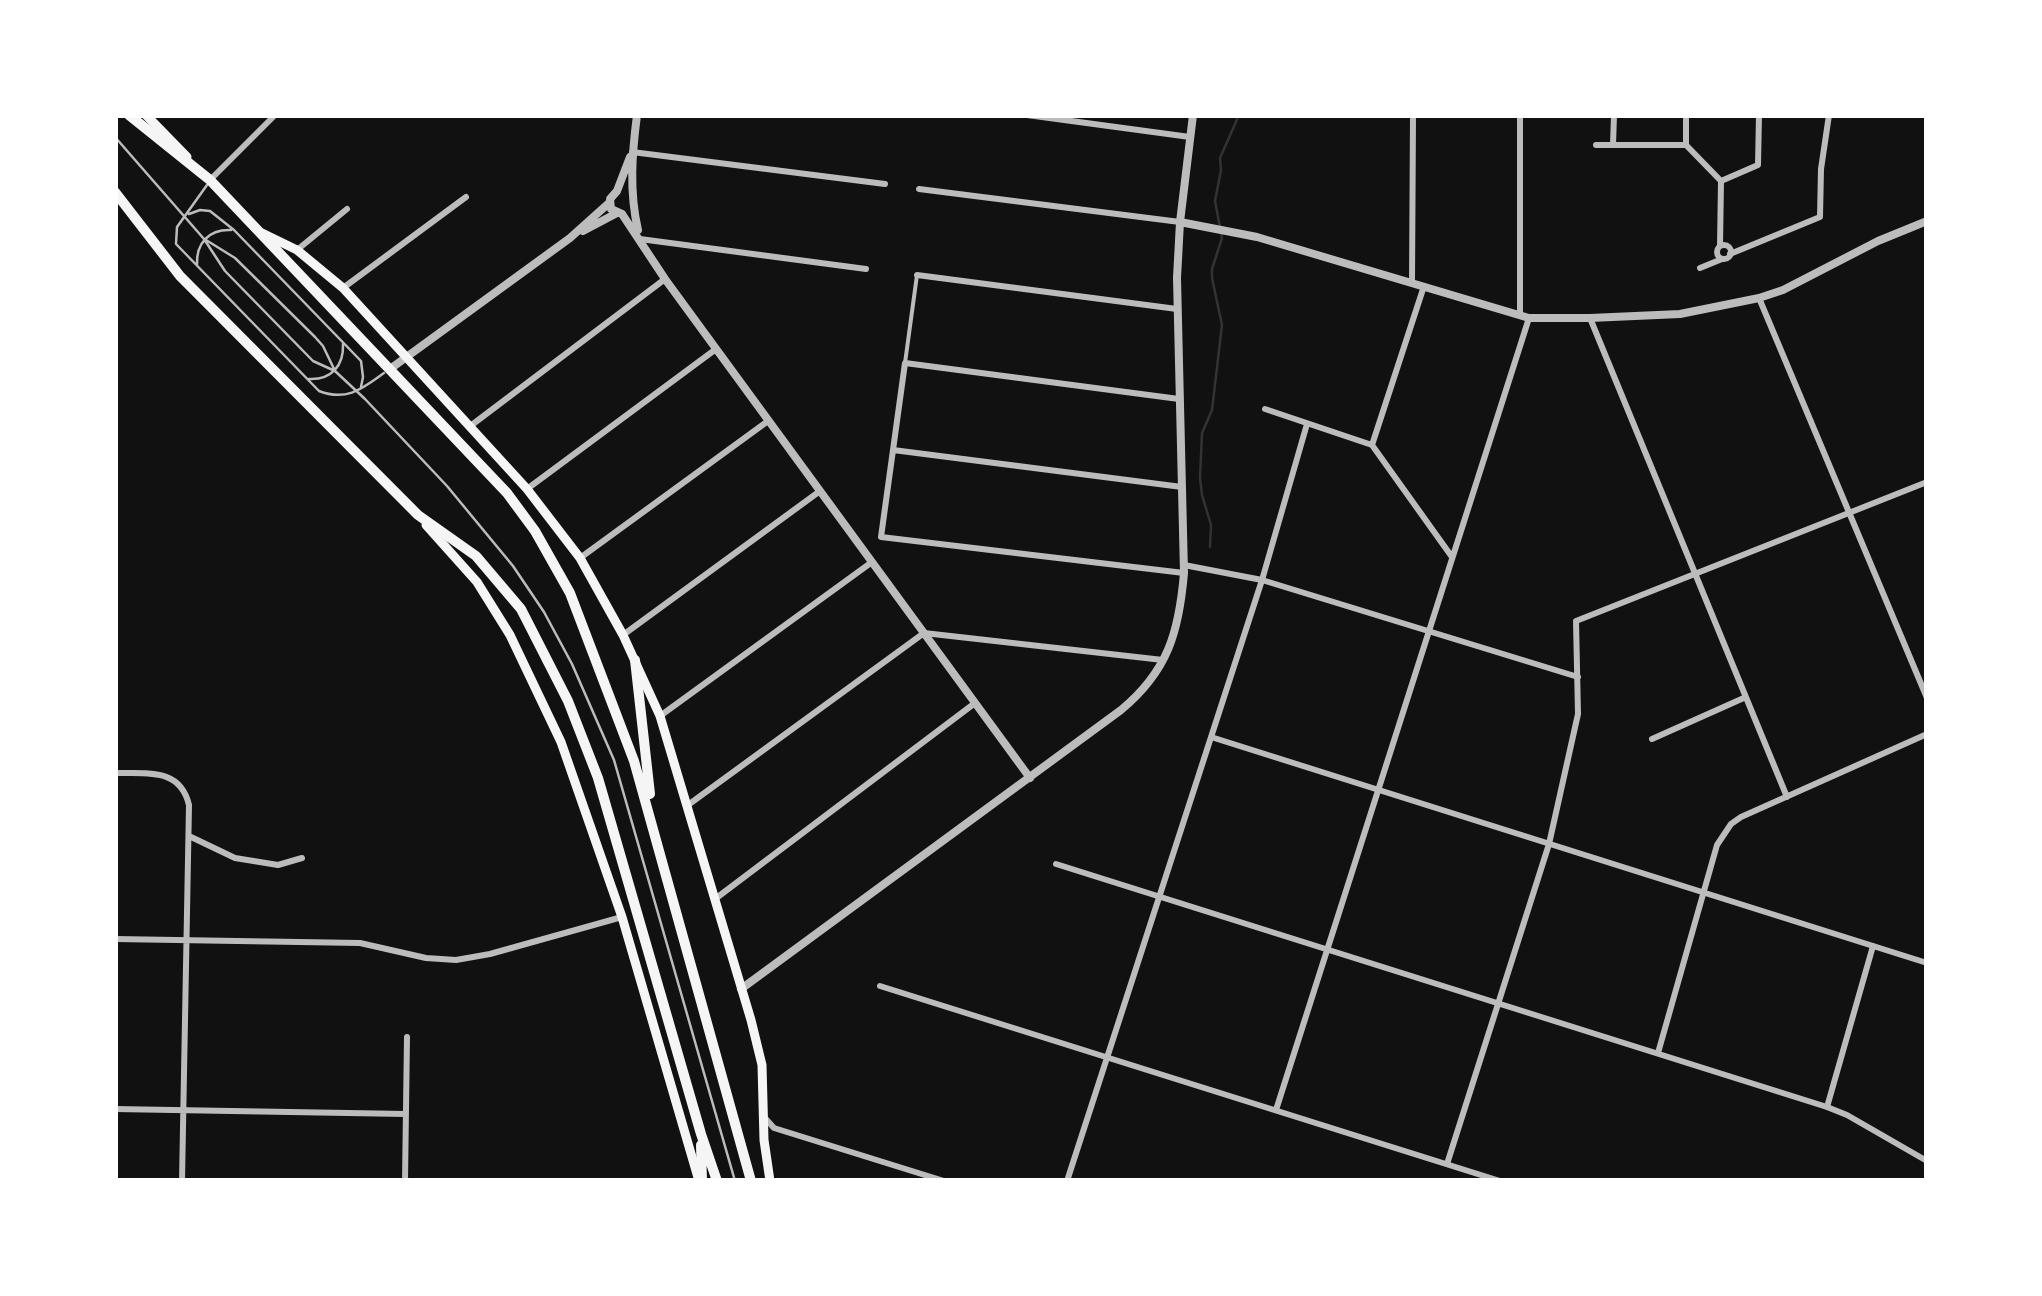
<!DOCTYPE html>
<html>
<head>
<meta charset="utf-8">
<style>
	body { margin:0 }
	#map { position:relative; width:2042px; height:1296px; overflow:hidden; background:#111; font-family:"Work Sans",sans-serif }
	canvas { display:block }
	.frame { position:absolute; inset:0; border:118px solid #fff; pointer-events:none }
</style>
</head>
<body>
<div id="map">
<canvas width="2042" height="1296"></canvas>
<div class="frame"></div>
</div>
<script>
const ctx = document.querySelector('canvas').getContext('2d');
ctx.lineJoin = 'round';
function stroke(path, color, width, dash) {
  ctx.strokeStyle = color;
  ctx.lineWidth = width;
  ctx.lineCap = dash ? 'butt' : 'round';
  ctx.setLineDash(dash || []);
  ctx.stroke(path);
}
const stream = new Path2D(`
	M 1210,547 L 1211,525 L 1202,495 L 1200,478 L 1202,433 L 1212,410 L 1222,325 L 1212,278 L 1212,269 L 1222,238 L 1215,201 L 1221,170 L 1220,158 L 1239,115`);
const service = new Path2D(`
	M 115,137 L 204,239 L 225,271 L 313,361 L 335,371 L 365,399 L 447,486 L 513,566 L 544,612 L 572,664 L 614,760 L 735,1181
	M 207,185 L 177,227 L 176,244 L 319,391 C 347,402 363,388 384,373
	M 189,214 L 200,210 L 210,211 L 234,230 L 361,361 L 363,377 L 361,387
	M 206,240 L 235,258 L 315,337 L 323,346 L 335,371
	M 197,265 C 196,243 209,229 231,230
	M 309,379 C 331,380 344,366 343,344`);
const pedestrian = new Path2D(`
	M 905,363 L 917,275`);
const minor = new Path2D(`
	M 1027,115 L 1190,137
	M 1596,145 L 1686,145 L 1721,181 L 1720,246
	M 1613,145 L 1614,115
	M 1686,145 L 1686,115
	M 632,152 L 885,184
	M 210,180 L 275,115
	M 1721,181 L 1758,165 L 1759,115
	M 919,189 L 1180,222
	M 640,239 L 866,269
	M1717 252a7 7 0 1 1 14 0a7 7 0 1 1-14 0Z
	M 297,250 L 347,209
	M 1730,254 L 1820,217 L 1821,169 L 1829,115
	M 1700,268 L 1722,259
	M 917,275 L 1177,309
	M 1412,282 L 1413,115
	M 343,288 L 466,197
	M 1759,298 L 1927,698
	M 1520,315 L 1520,115
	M 1590,318 L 1787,797
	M 1179,399 L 905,363 L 881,537 L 1184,573
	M 1265,409 L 1372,445 L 1452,557
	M 469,427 L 665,279
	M 1372,445 L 1424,286
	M 893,450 L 1182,487
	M 527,489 L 716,349
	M 580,558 L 768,421
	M 1184,565 L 1262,580 L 1578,677
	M 623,635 L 820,491
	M 660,716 L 872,562
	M 1211,737 L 1927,963
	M 1652,739 L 1746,697
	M 115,773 C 146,774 180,767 189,805 L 182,1181
	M 688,805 L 924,633 L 1163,660
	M 189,836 L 235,858 L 278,865 L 302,858
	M 1056,864 L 1827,1107 L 1847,1115 L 1927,1161
	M 715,899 L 975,703
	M 115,939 L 360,943 L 426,958 L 456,960 L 490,954 L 622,917
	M 880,986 L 1500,1181
	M 1658,1053 L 1717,845 L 1731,824 L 1741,817 L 1927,734
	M 1827,1107 L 1873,946
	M 115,1109 L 406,1114
	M 1276,1110 L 1529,318
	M 765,1118 L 774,1128 L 944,1181
	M 1447,1164 L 1549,844 L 1578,714 L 1576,621 L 1927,482
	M 405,1181 L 407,1037
	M 1067,1181 L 1262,580 L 1307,424`);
const tertiary = new Path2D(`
	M 637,115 C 632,154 629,191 638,230
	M 622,214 L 665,279 L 1030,778
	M 622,214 L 611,209 L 610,199 L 617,191 L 630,157
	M 1180,222 L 1257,237 L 1529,318 L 1590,318 L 1680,314 L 1759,298 L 1783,290 L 1878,241 L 1927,221
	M 583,231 L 617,213
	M 390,369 L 570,238 L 609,203
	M 741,989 L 1121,710 C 1168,671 1179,632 1184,573 L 1177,278 L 1180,222 L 1193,115`);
const secondary = new Path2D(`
	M 146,115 L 187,157
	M 262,233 L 297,250 L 343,288 L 527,489 L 580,558 L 623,635 L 660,716 L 751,1020 L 762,1065 L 764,1140 L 770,1181
	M 426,525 L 477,582 L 510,635 L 561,742 L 622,917 L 699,1181`);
const trunk = new Path2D(`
	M 129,115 L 210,180 L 507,493 L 535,531 L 570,593 L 634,761 L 751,1181
	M 115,192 L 180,276 L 418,515 L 476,556 L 521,609 L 568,701 L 598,778 L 701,1134 L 717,1181
	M 635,660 L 650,794
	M 701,1145 L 702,1181`);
stroke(stream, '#333', 2.5);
stroke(service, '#bcbcbc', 2.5);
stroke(pedestrian, '#bcbcbc', 4);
stroke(minor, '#bcbcbc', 6);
stroke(tertiary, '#bcbcbc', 8);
stroke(secondary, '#f5f5f5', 9);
stroke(trunk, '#f5f5f5', 10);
</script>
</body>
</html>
